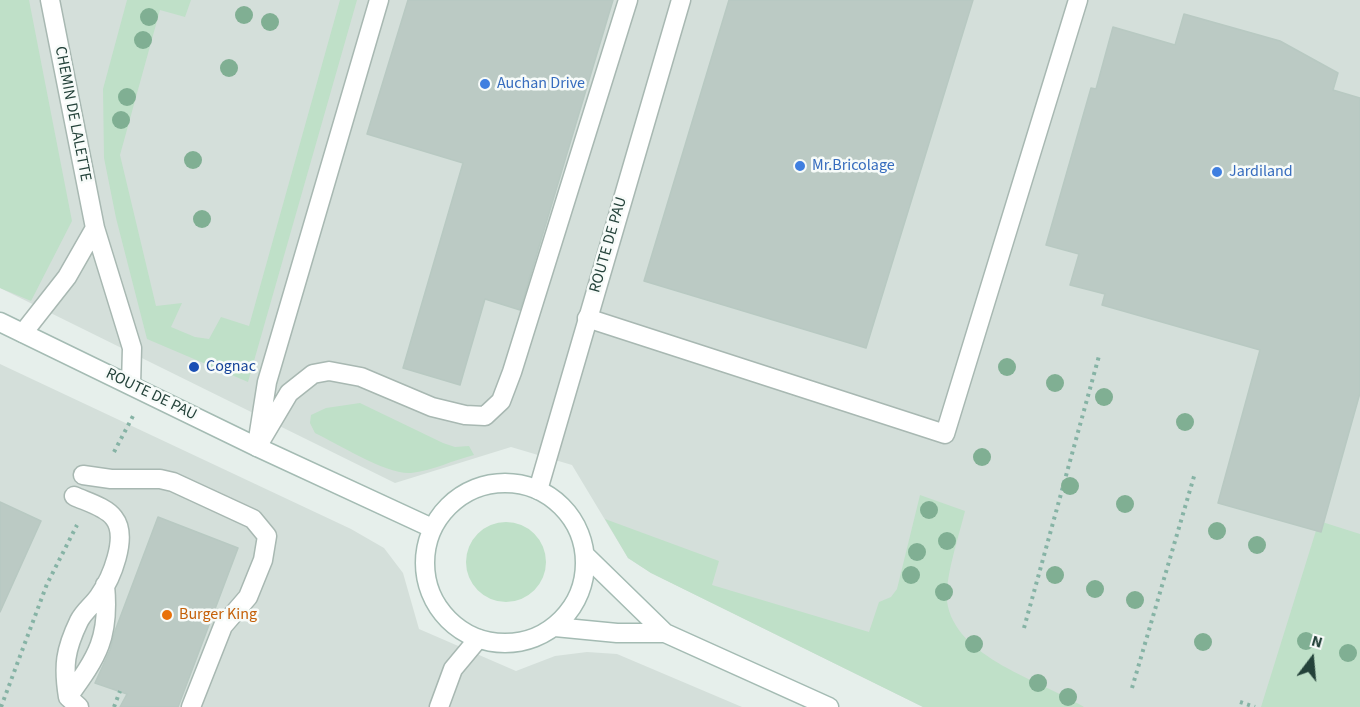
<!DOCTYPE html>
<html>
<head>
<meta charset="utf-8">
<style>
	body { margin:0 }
	#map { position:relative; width:1360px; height:707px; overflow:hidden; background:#e6efeb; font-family:"Source Sans 3",sans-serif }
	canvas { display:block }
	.north { position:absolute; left:1282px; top:629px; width:60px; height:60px; -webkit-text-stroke:4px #f7fbf9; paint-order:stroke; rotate:16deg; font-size:16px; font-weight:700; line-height:24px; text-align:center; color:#24423a }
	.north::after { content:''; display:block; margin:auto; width:21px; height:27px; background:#24423a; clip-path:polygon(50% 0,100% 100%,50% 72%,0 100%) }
</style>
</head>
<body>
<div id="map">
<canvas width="1360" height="707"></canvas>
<div class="north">N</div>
</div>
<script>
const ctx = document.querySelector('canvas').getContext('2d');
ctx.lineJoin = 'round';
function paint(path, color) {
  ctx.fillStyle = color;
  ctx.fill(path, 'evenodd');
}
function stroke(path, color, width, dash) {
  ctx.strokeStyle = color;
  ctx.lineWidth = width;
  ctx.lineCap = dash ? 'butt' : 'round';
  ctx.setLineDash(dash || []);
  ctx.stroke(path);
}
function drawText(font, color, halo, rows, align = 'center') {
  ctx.font = font + ' "Source Sans 3",sans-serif';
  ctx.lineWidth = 5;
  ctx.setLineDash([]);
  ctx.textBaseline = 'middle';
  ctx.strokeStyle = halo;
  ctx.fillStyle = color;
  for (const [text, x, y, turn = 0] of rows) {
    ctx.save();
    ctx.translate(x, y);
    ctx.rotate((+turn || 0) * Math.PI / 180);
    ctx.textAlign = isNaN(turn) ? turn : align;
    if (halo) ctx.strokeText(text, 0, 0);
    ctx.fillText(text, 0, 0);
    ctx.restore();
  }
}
const built = new Path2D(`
	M 0,0 L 1360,0 L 1360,707 L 923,707 L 651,573 L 628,558 L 572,465 L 511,447 L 395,483 L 0,288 Z
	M 0,364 L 351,529 L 384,548 L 403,573 L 419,629 L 516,671 L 555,656 L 587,652 L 617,654 L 742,707 L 0,707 Z`);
const green = new Path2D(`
	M 0,0 L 29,0 L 72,221 L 31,301 L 0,288 Z
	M 127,0 L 191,0 L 185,17 L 160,10 L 120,155 L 156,306 L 182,303 L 171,327 L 195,337 L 209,339 L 221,317 L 249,326 L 340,0 L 357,0 L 248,382 L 147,339 L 116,218 L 104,158 L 103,89 Z
	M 360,403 L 443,443 L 455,447 L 469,446 L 474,455 C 453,460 432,471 411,473 C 387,475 338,444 315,433 L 310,423 L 311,415 L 326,408 Z
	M 920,495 L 965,511 C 959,536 945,577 947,601 C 954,658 1043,681 1084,707 L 923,707 L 651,573 L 628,558 L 605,519 L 719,561 L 712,585 L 869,632 L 879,602 L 891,597 L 897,589 Z
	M 1319,521 L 1360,534 L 1360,707 L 1261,707 Z
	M466 562a40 40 0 1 1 80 0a40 40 0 1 1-80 0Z`);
const building = new Path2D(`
	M 408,0 L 613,0 L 520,310 L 485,299 L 460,385 L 403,368 L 463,163 L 367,134 Z
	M 729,0 L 973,0 L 866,348 L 644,281 Z
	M 1184,14 L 1280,41 L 1338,73 L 1333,90 L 1360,98 L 1360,393 L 1321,532 L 1218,503 L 1260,350 L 1102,305 L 1105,294 L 1070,285 L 1079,254 L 1046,245 L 1091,88 L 1096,89 L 1113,27 L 1175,45 Z
	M 0,502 L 41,521 L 0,612 Z
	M 158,517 L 238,548 L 178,707 L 120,707 L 127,694 L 95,683 L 110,650 L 115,631 Z`);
const path = new Path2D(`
	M 114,452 L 133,416
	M 1024,628 L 1099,356
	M 1132,688 L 1195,473
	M 1240,702 L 1255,707
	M 1,707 L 47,584 L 77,525
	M 114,707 L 120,691`);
const service = new Path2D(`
	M 587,318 L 945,434 L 1078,0
	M 258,439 L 267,382 L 379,0
	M 257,447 L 289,393 L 313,374 L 329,371 L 361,377 L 432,407 L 465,415 L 485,416 L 501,401 L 512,372 L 628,0
	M 83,475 L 111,479 L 160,479 L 173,482 L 253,519 L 267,536 L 263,560 L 248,597 L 223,626 L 191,707
	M 74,496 C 87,502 106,507 114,518 C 129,537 111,579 99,596 C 93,605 84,611 79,621 C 65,650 63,666 68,697 L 79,707
	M 68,697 C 98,656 110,637 105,585`);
const minor = new Path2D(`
	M 50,0 L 95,228 L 132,348 L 131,385
	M 23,333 L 67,277 L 95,228
	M 538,490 L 681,0`);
const tertiary = new Path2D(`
	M 439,707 L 453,669 L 478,639`);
const secondary = new Path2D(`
	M 0,322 L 257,447 L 432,528
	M425 563a80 80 0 1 1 160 0a80 80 0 1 1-160 0Z
	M 585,555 L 665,633 L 829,707
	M 555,627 L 617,633 L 665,633`);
const trees = [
	[244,15],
	[149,17],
	[270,22],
	[143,40],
	[229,68],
	[127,97],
	[121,120],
	[193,160],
	[202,219],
	[1007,367],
	[1055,383],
	[1104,397],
	[1185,422],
	[982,457],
	[1070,486],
	[1125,504],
	[929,510],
	[1217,531],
	[947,541],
	[1257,545],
	[917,552],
	[911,575],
	[1055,575],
	[1095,589],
	[944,592],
	[1135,600],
	[1306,641],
	[1203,642],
	[974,644],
	[1348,653],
	[1038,683],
	[1068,697]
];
const markers = [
	[485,84,6,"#3f7fe0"],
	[800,166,6,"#3f7fe0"],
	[1217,172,6,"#3f7fe0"],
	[194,367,6,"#1a4fb4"],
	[167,615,6,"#e8710a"]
];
const shopNames = [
	["Auchan Drive",497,84],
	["Mr.Bricolage",812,166],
	["Jardiland",1229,172]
];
const streetNames = [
	["CHEMIN DE LALETTE",72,114,79],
	["ROUTE DE PAU",609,245,-74],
	["ROUTE DE PAU",151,395,26]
];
const transitNames = [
	["Cognac",206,367]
];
const foodNames = [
	["Burger King",179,615]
];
paint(built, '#d4dfda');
paint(green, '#bfe0c8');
paint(building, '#bbcac4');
stroke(building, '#b8c9c2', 1.5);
stroke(service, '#a8b8b2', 21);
stroke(minor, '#a8b8b2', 21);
stroke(tertiary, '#a8b8b2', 21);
stroke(secondary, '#a4bbb3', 21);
stroke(path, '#86b3a5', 4, [3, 4.5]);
stroke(service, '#fff', 18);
stroke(minor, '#fff', 18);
stroke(tertiary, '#fff', 18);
stroke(secondary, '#fff', 18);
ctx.fillStyle = '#80af93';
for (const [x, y] of trees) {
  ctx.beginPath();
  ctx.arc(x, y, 9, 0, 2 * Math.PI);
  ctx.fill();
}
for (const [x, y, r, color] of markers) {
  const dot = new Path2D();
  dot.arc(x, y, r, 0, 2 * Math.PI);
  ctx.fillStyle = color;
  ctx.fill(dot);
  stroke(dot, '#f7fbf9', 2);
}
drawText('16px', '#366cbe', '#f7fbf9', shopNames, 'left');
drawText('16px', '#24423a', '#f7fbf9', streetNames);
drawText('16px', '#164399', '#f7fbf9', transitNames, 'left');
drawText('16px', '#c56008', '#f7fbf9', foodNames, 'left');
</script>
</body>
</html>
